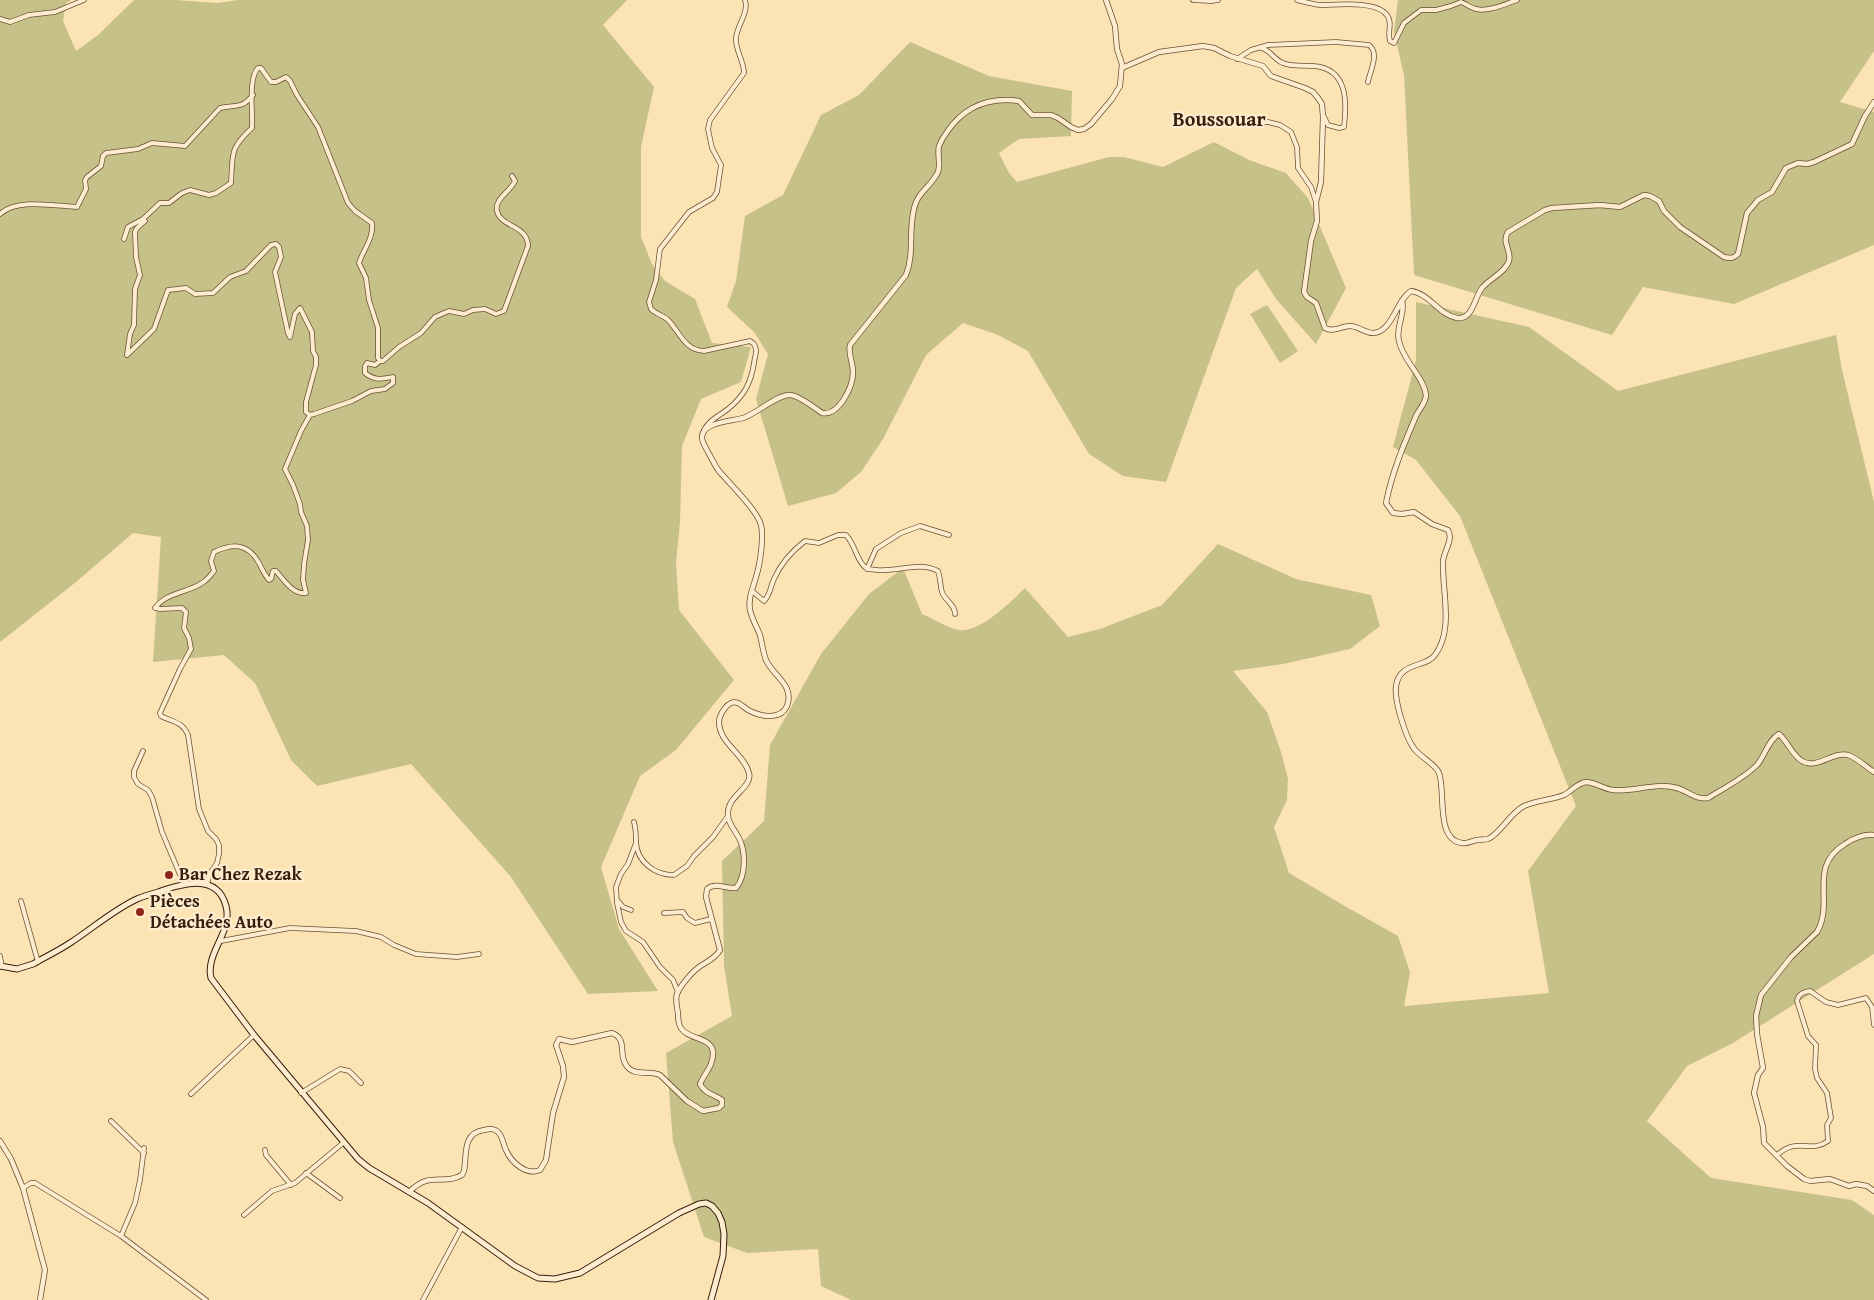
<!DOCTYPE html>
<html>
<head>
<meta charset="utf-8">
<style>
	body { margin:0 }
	canvas { display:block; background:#fce3b3 }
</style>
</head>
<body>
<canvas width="1874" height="1300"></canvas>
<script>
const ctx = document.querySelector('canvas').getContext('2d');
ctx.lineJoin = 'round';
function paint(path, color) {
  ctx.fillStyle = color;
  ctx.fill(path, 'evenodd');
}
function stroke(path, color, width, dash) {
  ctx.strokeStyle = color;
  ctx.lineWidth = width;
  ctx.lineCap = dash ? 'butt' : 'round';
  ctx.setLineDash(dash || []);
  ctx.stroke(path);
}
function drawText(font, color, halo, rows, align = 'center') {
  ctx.font = font + ' "Gentium Book Plus",serif';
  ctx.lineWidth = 4.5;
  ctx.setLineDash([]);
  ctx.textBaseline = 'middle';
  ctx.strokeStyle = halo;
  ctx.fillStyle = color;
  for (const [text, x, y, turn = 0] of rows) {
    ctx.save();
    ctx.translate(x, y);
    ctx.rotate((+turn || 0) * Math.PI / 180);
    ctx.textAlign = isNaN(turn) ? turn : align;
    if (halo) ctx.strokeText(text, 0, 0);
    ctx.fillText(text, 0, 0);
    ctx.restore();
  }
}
const green = new Path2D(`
	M 0,0 L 71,0 L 66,3 L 63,21 L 76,51 L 98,35 L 134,0 L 175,0 L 218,3 L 238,0 L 627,0 L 603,25 L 654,87 L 641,147 L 641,237 L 652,264 L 665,281 L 695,299 L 712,343 L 751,347 L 741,382 L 701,399 L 682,446 L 680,522 L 676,563 L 679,610 L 734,680 L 676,750 L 640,776 L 601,867 L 619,929 L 658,991 L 588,994 L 511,877 L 411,764 L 317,786 L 291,760 L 255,683 L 224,655 L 153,662 L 161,537 L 133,533 L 76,582 L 0,642 Z
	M 1398,0 L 1874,0 L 1874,51 L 1840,102 L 1874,112 L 1874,245 L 1734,304 L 1643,287 L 1612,335 L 1414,275 L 1404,75 L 1394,32 Z
	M 910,42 L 989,76 L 1072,91 L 1071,136 L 1019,139 L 999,153 L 1009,173 L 1017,182 L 1109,157 L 1124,157 L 1163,167 L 1214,142 L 1249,160 L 1286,173 L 1308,198 L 1346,288 L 1316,344 L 1276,299 L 1257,269 L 1236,288 L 1166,482 L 1123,476 L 1089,454 L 1028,351 L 998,335 L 963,323 L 926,355 L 883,439 L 861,472 L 836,493 L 788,506 L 756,399 L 768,354 L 754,332 L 727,307 L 736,281 L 745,216 L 783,195 L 821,115 L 859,95 Z
	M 1416,302 L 1529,327 L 1618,391 L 1836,335 L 1842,370 L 1874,502 L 1874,954 L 1733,1043 L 1687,1066 L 1647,1121 L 1711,1178 L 1852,1200 L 1874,1215 L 1874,1300 L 851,1300 L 821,1286 L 818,1249 L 747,1253 L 704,1237 L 673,1142 L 666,1053 L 732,1016 L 724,966 L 722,861 L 764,821 L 770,745 L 821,654 L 869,594 L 903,568 L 922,614 C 934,619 946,627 958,630 C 979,634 1012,601 1025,588 L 1068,637 L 1100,629 L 1162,605 L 1218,544 L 1296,579 L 1371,595 L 1380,626 L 1350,649 L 1283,664 L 1233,671 L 1267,712 L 1281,752 L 1288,779 L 1287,800 L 1274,827 L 1289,873 L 1343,905 L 1398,936 L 1410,972 L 1404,1006 L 1549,993 L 1528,871 L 1576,806 L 1460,516 L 1416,460 L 1393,447 L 1416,360 Z
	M 1267,305 L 1298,351 L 1280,363 L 1250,314 Z`);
const minor = new Path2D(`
	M 1193,0 L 1211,1 L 1218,0
	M 1297,0 C 1305,2 1312,4 1320,5 C 1336,5 1376,0 1387,15 C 1393,23 1387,32 1390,41 L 1394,43 L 1404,23 L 1421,10 L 1436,10 L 1451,6 L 1461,2 C 1466,4 1471,8 1476,9 C 1489,12 1505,4 1517,0
	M 0,19 L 10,22 L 29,15 L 55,12 L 84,0
	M 1261,48 C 1271,50 1274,60 1283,63 C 1291,67 1305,65 1314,66 C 1348,69 1347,102 1344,127 L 1339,128 L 1328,125 L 1323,115
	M 1237,59 L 1251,50 L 1268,45 L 1336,42 L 1369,45 C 1380,53 1370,71 1368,82
	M 1254,122 L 1268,122 L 1280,125 L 1291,132 L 1297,147 L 1298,168 L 1311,187 L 1316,202
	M 0,214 C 18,198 55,206 77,207 L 86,189 L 85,180 L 87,177 L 101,166 L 103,156 L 106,153 L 138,149 L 152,143 L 185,146 L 220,108 C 236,104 241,110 253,95
	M 124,239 L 128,227 L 143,219 L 160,203 L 169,203 L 182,193 L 190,190 L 209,195 L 216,193 L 231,183 C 233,154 229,149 252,128 C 253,113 248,78 258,68 L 261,68 L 271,82 L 276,82 L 286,77 L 290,81 L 297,95 L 318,127 L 348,203 L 355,211 L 372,223 C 374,238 363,250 359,263 L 366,278 L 369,300 L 378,328 L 378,358 L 380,361 L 383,361 L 399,347 L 421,333 L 435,317 L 444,313 L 449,311 L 464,314 L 473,310 L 485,309 L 496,314 L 504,311 L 528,246 C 528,225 500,227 497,211 C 494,199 511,191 515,181 L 512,176
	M 127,355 L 154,329 L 168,290 L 186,288 L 195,294 L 213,293 L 230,277 L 246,271 L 271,245 L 276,244 L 279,247 L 281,257 L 275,272 L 288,333 L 290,337 L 295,314 L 300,308 L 312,332 L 313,351 L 316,357 L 316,365 L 306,402 L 306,412 L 310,415 L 314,414 L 352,401 L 371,391 L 385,389 L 393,383 L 393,377 C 382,379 375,381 365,373 L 365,366 L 367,363 L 375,365 L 380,361
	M 127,355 L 130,334 L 134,325 L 135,289 L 140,275 L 136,257 L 135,232 L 137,228 L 145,221
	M 704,430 C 709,420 719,416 728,409 C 744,396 751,383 754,363 C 755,355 758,351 754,344 L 750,341 L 704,351 C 684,350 680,332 668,320 C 664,316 656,314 651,309 L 649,302 L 656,280 L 660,249 L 689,212 L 713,198 L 717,192 L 721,165 L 712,148 L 708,129 L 710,120 L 744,73 C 744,61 735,50 736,38 C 737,25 749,13 745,0
	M 867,569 L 876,549 L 901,533 L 920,526 L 949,535
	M 752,591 L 764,601 C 771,594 770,587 774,579 C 781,563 792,551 805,541 L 819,543 L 838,535 L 846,535 C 855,544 857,562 866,568 C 869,570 873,569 877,570 C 898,572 919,561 938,571 C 941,580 940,586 942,592 C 945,601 955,604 955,614
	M 143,751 L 134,771 L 134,777 L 138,784 L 148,790 L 152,797 L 162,832 L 184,884
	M 634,822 C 636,829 636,834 636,842 C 637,862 655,875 674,875 L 687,866 L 694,856 L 713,837 L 728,816
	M 636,843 L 628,864 L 621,874 L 616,887 L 617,903 L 621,922 L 626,931 L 643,942 L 660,967 L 673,980 L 678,992
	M 207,884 L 210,873 L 217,863 L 219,854 L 219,845 L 216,839 L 208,831 L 199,809 L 188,735 C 182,721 172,722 161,716 L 160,713 L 180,669 L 191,649 L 189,638 L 184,628 L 186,612 L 182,608 L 160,609 L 155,608 C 167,592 187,593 202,583 C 207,580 211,575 214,571 L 211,561 L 214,552 C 233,543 248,543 259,563 C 262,569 264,574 269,580 L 271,579 L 273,571 L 276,571 C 284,580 293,595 306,593 L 303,580 L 304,564 L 308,540 L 307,526 L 301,512 L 300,504 L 293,485 L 285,469 L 301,431 L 310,415
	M 617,900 L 623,907 L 631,910
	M 21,901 L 38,962
	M 664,913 L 683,912 L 687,918 L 695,923 L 711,919
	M 221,941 L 290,928 L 356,931 L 381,937 L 394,945 L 416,954 L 457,957 L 479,954
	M 0,956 L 2,967
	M 301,1093 L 340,1069 L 349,1071 L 361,1083
	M 191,1094 L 254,1035
	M 111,1121 L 144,1153
	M 265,1150 L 266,1155 L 291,1185
	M 1777,1155 C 1798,1136 1810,1154 1828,1141 L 1827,1125 L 1831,1118 L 1827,1093 L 1817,1078 L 1815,1069 L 1816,1045 L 1808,1036 L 1797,1001 C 1798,994 1803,992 1810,991 L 1826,1002 L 1838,1005 L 1866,998 L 1872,1007 L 1874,1025
	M 306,1173 L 340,1198
	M 23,1188 L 31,1183 L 35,1183 L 121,1236 L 206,1300
	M 244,1215 L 272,1191 L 295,1183 L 343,1143
	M 121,1236 L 135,1203 L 140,1180 L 144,1148
	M 423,1300 L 462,1227`);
const tertiary = new Path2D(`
	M 1122,68 L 1159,52 L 1203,46 L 1214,48 L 1230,56 L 1263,66 L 1271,76 L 1305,88 L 1313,92 L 1318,98 L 1322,104 L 1323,117 L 1321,182 L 1316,202 L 1317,221 L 1311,241 L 1304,292 L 1307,297 L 1316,303 L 1325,328 C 1335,333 1342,325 1351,326 C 1359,327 1366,333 1373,333 C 1392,333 1397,299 1411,291 C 1429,293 1439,315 1457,318 C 1473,320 1474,298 1482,288 C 1489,279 1505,273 1509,261 C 1512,250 1501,243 1508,232 L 1545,210 L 1552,208 L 1600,205 L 1620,207 L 1644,195 L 1650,196 L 1659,201 L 1664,211 L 1680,227 L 1724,257 C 1730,258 1733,259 1738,254 L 1747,213 L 1758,200 L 1772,192 L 1786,168 L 1798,163 L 1807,164 L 1814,162 L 1852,144 L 1865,116 L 1874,102
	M 1402,301 C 1406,315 1395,326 1399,341 C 1403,361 1424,377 1426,395 C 1426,403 1419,409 1416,416 C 1404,444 1392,472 1386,503 L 1393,513 L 1402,514 L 1414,512 L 1432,524 L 1448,530 C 1454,540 1443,552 1443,562 C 1442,591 1454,630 1435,655 C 1426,668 1400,661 1396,686 C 1394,700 1405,735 1413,747 C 1419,757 1436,764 1439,773 C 1446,791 1435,840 1462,843 C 1467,844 1472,841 1477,840 C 1480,839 1485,840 1488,839 C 1500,834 1510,813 1524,806 C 1537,800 1552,800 1564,795 C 1572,791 1578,782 1587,782 C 1596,783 1604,789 1613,790 C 1634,792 1656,782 1677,788 C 1688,791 1695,800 1708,798 C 1724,788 1743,779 1757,765 C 1765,756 1768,740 1779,734 C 1788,742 1792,755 1802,761 C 1817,770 1833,751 1848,755 C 1857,758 1866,767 1874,772
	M 1874,835 C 1863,834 1854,838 1845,844 C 1807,867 1835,901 1817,932 L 1791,957 L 1761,995 L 1756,1016 L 1757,1034 L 1763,1068 L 1758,1075 L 1754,1093 L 1763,1127 L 1764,1143 L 1787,1166 L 1804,1179 L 1810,1181 L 1830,1179 L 1849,1186 L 1856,1184 L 1867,1186 L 1874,1191
	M 0,1141 L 11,1159 L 23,1188 L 45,1270 L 40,1300
	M 409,1192 C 431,1170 442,1186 462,1175 L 464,1171 C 467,1155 462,1133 484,1130 C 489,1129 494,1128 498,1132 C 503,1137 503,1144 506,1150 C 511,1162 526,1176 540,1170 L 546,1160 L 553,1113 L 564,1077 L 563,1066 L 556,1045 L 559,1039 L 572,1042 L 612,1033 C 628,1039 618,1054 626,1065 C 635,1078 649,1069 660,1075 L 687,1101 L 703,1111 L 719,1108 L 722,1105 L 722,1100 C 714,1094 705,1094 700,1084 C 705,1072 713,1067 713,1053 C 713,1037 688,1040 681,1028 C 678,1024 678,1018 678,1013 C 677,1007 675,1000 677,994 C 680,986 692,972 699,967 C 706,962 715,959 720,950 L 706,897 L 707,889 C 716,882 725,889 736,888 C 746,876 746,852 739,838 C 735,830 728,824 728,815 C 726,796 753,788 749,773 C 744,754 719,743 719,722 C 719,717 722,712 725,708 C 728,704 733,701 738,703 C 742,705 746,709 750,711 C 762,717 781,720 787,706 C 795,685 773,676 766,660 C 763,652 762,643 760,635 C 757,627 752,619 750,610 C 748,598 753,588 756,577 C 760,565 764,537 761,525 C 757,510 730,484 719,471 C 715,466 712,459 708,452 C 706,448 702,442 702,438 C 701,422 733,421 743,418 C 756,414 778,394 790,395 C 798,395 815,408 822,413 C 839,416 853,387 853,372 C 853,362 848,355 850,345 L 906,275 C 914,255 909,235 913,214 C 916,191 930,189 938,172 C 941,164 937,154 939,146 C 941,141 944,136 947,132 C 964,107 989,97 1019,101 L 1032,115 L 1051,115 L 1058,118 L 1071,127 L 1078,130 L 1084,129 L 1091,124 L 1112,99 L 1120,86 L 1122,64 L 1117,49 L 1115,26 L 1106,0`);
const secondary = new Path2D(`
	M 0,966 L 17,969 L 33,964 C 45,957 58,951 70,943 C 92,929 113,910 137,899 C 144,896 151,894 158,892 C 181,884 217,872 226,906 C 233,932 205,953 211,978 L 254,1035 L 358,1159 L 369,1168 L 428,1203 L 515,1266 L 538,1278 L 555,1279 L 580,1273 L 679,1213 L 699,1204 L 706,1203 L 712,1206 L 718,1213 L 722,1222 L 724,1234 L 723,1256 L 711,1300`);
const markers = [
	[169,875,5,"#8f2418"],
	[140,912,5,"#8f2418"]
];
const poiNames = [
	["Bar Chez Rezak",179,875],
	["Pièces",150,902],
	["Détachées Auto",150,923]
];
const quarterNames = [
	["Boussouar",1219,121]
];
paint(green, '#c6c188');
stroke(minor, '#684f38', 5.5);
stroke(tertiary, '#684f38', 6);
stroke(secondary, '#361e0f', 7);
stroke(minor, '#fdedce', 4);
stroke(tertiary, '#fdedce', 4.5);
stroke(secondary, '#fdedce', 5);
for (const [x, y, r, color] of markers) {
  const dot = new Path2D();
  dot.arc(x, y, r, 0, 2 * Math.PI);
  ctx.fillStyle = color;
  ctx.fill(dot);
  stroke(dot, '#fdedce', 2);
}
drawText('bold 18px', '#361e0f', '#fdedce', poiNames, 'left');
drawText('bold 20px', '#361e0f', '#fdedce', quarterNames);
</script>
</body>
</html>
